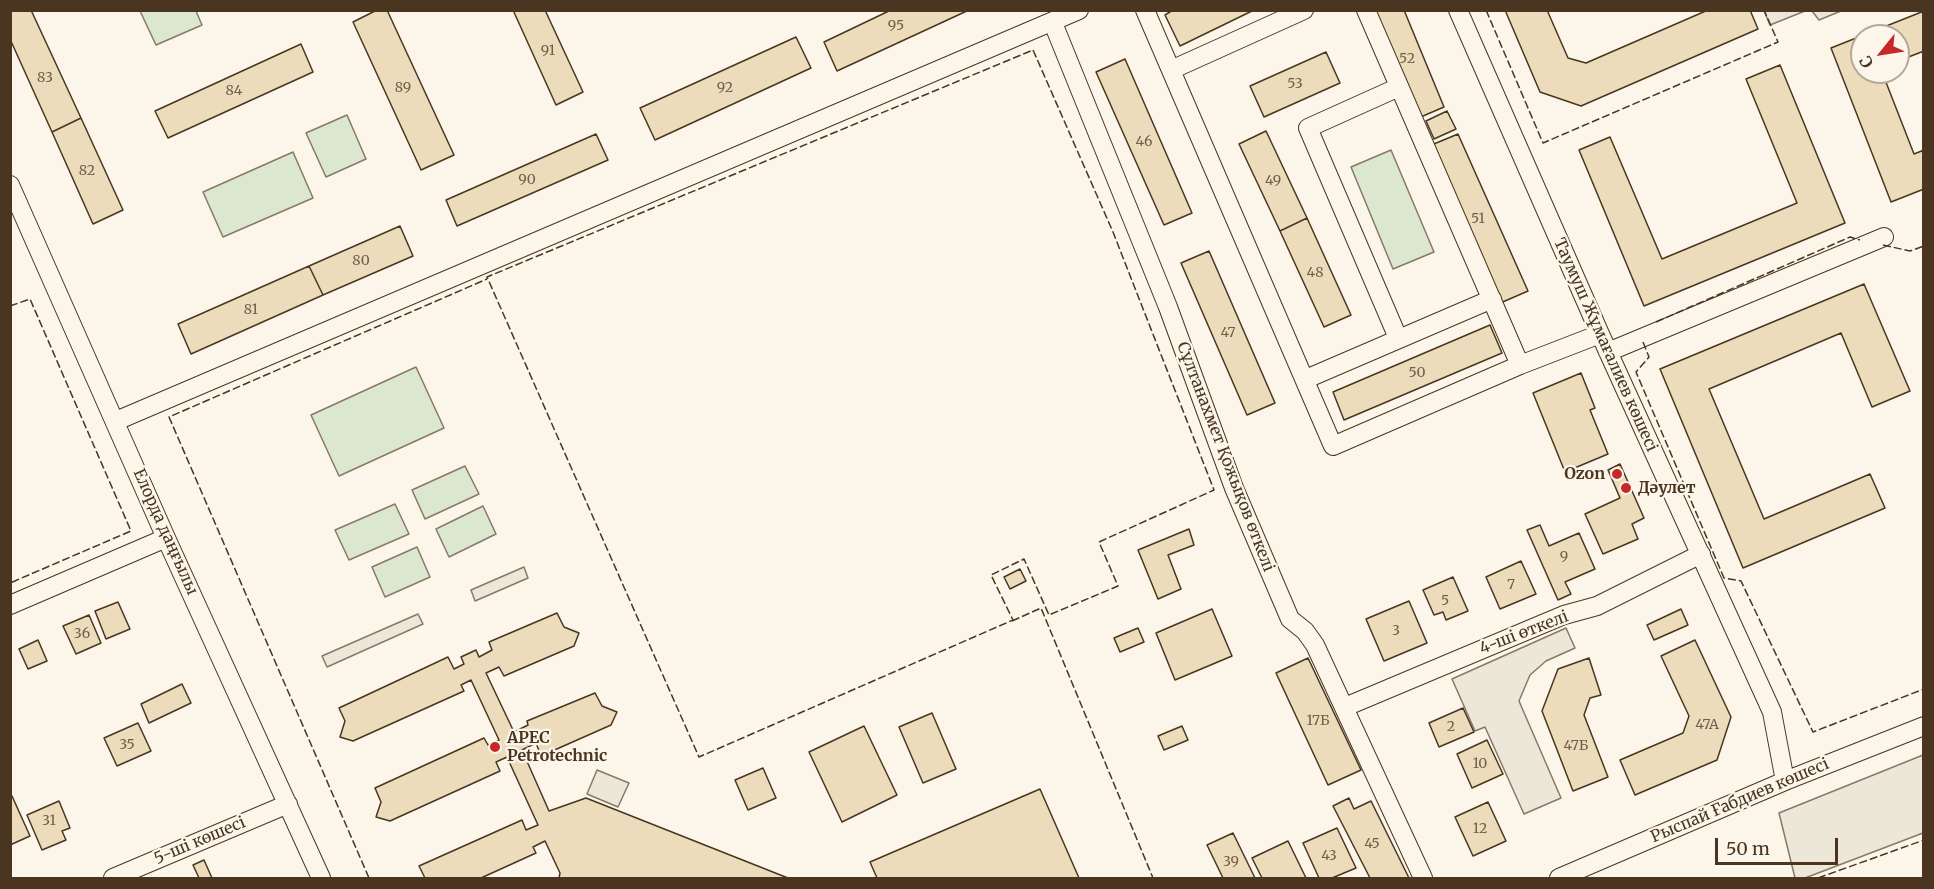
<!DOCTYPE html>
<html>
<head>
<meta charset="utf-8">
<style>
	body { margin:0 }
	#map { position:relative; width:1934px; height:889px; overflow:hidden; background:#fbf6e9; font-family:Merriweather,serif }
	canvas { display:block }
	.frame { position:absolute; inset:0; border:12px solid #4a3520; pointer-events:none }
	.north { position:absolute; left:1850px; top:24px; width:60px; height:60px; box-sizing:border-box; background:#fbf6e9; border:2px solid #b4a999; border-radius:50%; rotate:240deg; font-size:16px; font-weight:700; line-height:24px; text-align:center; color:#4a3520 }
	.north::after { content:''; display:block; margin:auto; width:21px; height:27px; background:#c62828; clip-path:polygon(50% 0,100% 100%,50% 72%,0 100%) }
	.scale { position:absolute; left:1715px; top:838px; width:123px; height:27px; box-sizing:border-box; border:3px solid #4a3520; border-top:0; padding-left:8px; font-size:18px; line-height:21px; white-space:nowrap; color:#4a3520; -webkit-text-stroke:4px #fbf6e9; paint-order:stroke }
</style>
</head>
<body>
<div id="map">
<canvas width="1934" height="889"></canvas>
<div class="frame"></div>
<div class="north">С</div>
<div class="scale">50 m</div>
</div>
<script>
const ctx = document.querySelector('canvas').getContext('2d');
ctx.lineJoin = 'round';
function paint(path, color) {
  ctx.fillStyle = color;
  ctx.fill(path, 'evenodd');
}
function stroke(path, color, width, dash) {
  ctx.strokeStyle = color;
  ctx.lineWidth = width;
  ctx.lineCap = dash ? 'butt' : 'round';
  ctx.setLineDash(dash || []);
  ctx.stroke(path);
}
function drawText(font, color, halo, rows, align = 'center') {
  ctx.font = font + ' Merriweather,serif';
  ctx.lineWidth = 4.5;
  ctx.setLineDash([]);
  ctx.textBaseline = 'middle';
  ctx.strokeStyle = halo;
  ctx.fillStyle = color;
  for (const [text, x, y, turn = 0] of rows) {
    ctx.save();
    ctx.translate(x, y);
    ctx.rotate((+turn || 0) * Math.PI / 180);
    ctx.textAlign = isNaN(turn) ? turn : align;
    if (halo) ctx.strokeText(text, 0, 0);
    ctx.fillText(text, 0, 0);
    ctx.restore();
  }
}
const green = new Path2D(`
	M 140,11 L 196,11 L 202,25 L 156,45 Z
	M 347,115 L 366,159 L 326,177 L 306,133 Z
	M 1391,150 L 1434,252 L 1393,269 L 1351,167 Z
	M 293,152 L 313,198 L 223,237 L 203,192 Z
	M 416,367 L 444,428 L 339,476 L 311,415 Z
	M 465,466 L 479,494 L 425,519 L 412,490 Z
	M 395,504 L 409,534 L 349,560 L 335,530 Z
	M 483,506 L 496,534 L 449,557 L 436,529 Z
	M 417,547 L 430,577 L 385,597 L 372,567 Z`);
const parking = new Path2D(`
	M 1764,11 L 1805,11 L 1770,25 Z
	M 1812,11 L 1841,11 L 1819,20 Z
	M 524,567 L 528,578 L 475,601 L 471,590 Z
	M 418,614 L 423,624 L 327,667 L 322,656 Z
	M 1566,628 L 1575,648 L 1546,661 L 1530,675 L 1519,701 L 1561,798 L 1524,814 L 1485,727 L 1475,731 L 1452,679 Z
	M 1923,755 L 1923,833 L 1805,878 L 1795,878 L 1779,813 Z
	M 597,770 L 629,783 L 618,807 L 587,794 Z`);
const building = new Path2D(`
	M 10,10 L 31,10 L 81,118 L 52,132 L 10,39 Z
	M 377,10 L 387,10 L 454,155 L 421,170 L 353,22 Z
	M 513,10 L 545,10 L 583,92 L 556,105 Z
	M 891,10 L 969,10 L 837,71 L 824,42 Z
	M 1173,10 L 1254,10 L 1180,46 L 1165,15 Z
	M 1371,10 L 1404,10 L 1444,107 L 1416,119 Z
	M 1505,10 L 1547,10 L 1568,58 L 1586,63 L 1708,10 L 1750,10 L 1758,29 L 1581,106 L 1540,92 Z
	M 1924,11 L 1924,51 L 1898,61 L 1898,36 L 1862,36 L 1862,72 L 1882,72 L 1914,154 L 1924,150 L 1924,189 L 1891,202 L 1831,48 Z
	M 796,37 L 811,68 L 655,140 L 640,108 Z
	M 301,44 L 313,72 L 168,138 L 155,111 Z
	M 1326,52 L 1340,83 L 1264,117 L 1250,86 Z
	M 1125,59 L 1192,213 L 1164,225 L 1096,72 Z
	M 1780,65 L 1845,223 L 1644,306 L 1579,150 L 1610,137 L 1662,259 L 1797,203 L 1746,79 Z
	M 1447,111 L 1456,129 L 1434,139 L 1426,121 Z
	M 81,118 L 123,210 L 93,224 L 52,132 Z
	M 1266,131 L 1307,218 L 1280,231 L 1239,144 Z
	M 596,134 L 608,160 L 457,226 L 446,200 Z
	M 1458,134 L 1528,291 L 1498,304 L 1429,146 Z
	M 1307,218 L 1351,315 L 1324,327 L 1280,231 Z
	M 400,226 L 413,256 L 323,295 L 309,266 Z
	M 1209,251 L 1275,403 L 1247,415 L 1181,263 Z
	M 309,266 L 323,295 L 191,354 L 178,324 Z
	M 1864,284 L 1910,391 L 1872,407 L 1841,333 L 1709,389 L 1764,519 L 1870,474 L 1885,508 L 1743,568 L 1660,369 Z
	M 1490,325 L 1502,353 L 1344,420 L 1333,392 Z
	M 1581,373 L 1595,408 L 1590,410 L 1608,454 L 1565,472 L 1533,393 Z
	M 1620,464 L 1644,518 L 1632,524 L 1638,539 L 1603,554 L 1585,514 L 1620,498 L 1608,470 Z
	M 1540,525 L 1549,546 L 1579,533 L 1595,569 L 1565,582 L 1571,594 L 1558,600 L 1527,530 Z
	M 1189,529 L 1194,545 L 1168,555 L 1181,589 L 1158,599 L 1138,550 Z
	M 1521,561 L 1536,594 L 1500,609 L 1486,577 Z
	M 1020,569 L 1026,581 L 1010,589 L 1004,577 Z
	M 1453,577 L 1468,611 L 1446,620 L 1443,612 L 1434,615 L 1423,590 Z
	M 1409,601 L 1427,643 L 1384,661 L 1366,619 Z
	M 118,602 L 130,629 L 106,639 L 95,611 Z
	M 1212,609 L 1232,656 L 1175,680 L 1156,633 Z
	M 1681,609 L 1688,625 L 1654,640 L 1647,625 Z
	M 557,613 L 564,627 L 579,633 L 574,646 L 504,676 L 499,667 L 486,673 L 514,732 L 528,725 L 527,721 L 595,693 L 602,706 L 617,712 L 611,725 L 541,756 L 536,743 L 522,750 L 549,811 L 586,798 L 788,878 L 559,878 L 560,873 L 545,841 L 533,847 L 536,853 L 481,878 L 425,878 L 419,866 L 522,820 L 526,830 L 538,825 L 507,757 L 496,762 L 500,771 L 390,821 L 376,817 L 381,802 L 375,788 L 484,738 L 488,745 L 499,740 L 471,680 L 461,685 L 464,691 L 353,741 L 340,737 L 345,721 L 339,708 L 448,657 L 454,669 L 464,664 L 461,657 L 476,650 L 479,657 L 492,650 L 489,642 Z
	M 89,615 L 101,643 L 76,654 L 63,626 Z
	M 1138,628 L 1144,642 L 1120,652 L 1114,638 Z
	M 38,640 L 47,661 L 28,669 L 19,649 Z
	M 1695,640 L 1731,717 L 1717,760 L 1635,795 L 1620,760 L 1683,733 L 1689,716 L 1661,656 Z
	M 1308,658 L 1361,770 L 1328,785 L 1276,673 Z
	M 1589,658 L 1601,695 L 1590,698 L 1584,715 L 1608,777 L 1573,791 L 1542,711 L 1558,669 Z
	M 182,684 L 191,703 L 149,723 L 141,704 Z
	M 1463,708 L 1474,732 L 1439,747 L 1429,723 Z
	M 932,713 L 956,769 L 923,783 L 899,727 Z
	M 138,723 L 151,751 L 117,766 L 104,738 Z
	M 864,726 L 897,795 L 842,822 L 809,752 Z
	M 1182,726 L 1188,740 L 1164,750 L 1158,736 Z
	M 1487,740 L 1503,774 L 1472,788 L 1457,754 Z
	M 763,768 L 776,798 L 748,810 L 735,780 Z
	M 1040,789 L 1079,878 L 877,878 L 870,862 Z
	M 12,796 L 30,836 L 10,845 L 10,797 Z
	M 1349,798 L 1354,809 L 1371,801 L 1409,878 L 1370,878 L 1333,806 Z
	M 59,801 L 70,828 L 62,831 L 66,840 L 42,850 L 27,815 Z
	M 1488,802 L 1506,841 L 1473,856 L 1455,817 Z
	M 1337,828 L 1356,868 L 1332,878 L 1319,878 L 1303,843 Z
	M 1233,833 L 1255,878 L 1223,878 L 1207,845 Z
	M 1288,841 L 1306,878 L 1262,878 L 1252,858 Z
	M 204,860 L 212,878 L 199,878 L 193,865 Z`);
const minor = new Path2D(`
	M 1145,10 L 1333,446 L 1520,365 L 1366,10
	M 1458,10 L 1600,334 L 1772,712 L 1785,781
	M 1053,23 L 1168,307 L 1234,488 L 1290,619 L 1305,631 L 1315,645 L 1423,878
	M 1171,70 L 1304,10
	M 10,185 L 166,538 L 321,878
	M 1398,338 L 1308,128 L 1399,87
	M 1608,352 L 1884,237
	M 1520,365 L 1600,334
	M 1306,379 L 1492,299
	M 116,421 L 1079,10
	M 10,605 L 166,538
	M 1345,707 L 1564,615 L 1597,606 L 1701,554
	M 113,878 L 288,804
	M 1559,878 L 1785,781 L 1924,726`);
const fence = new Path2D(`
	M 1486,10 L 1543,143 L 1778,42 L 1764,10
	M 1033,50 L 1113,232 L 1214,490 L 1099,542 L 1118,586 L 1049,615 L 1024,559 L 991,575 L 1013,620 L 699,757 L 487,277 Z
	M 1883,245 L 1910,251 L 1924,246
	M 10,306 L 30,299 L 131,531 L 10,583
	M 1656,322 L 1850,237 L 1860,240
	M 1643,342 L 1649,357 L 1636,372 L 1724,578 L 1741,581 L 1813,732 L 1924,689
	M 1012,621 L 1041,608 L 1153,878
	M 369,878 L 169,417 L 487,279
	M 1818,878 L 1924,840`);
const markers = [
	[1617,474,6,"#c62828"],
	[1626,488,6,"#c62828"],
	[495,747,6,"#c62828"]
];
const numberNames = [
	["95",896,26],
	["91",548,51],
	["52",1407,59],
	["83",45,78],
	["53",1295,84],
	["89",403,88],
	["92",725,88],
	["84",234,91],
	["46",1144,142],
	["82",87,171],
	["90",527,180],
	["49",1273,181],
	["51",1478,219],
	["80",361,261],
	["48",1315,273],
	["81",251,310],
	["47",1228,333],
	["50",1417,373],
	["9",1564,557],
	["7",1511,585],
	["5",1445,601],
	["3",1396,631],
	["36",82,634],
	["17Б",1318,721],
	["47А",1707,725],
	["2",1451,727],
	["35",127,745],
	["47Б",1576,746],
	["10",1480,764],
	["31",49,821],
	["12",1480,829],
	["45",1372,844],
	["43",1329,856],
	["39",1231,862]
];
const streetNames = [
	["Таумуш Жұмағалиев көшесі",1605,345,66],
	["Сұлтанахмет Қожықов өткелі",1225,457,69],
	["Елорда даңғылы",165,532,66],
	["4-ші өткелі",1524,633,-21],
	["Рыспай Ғабдиев көшесі",1740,801,-23],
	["5-ші көшесі",200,841,-23]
];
const poiNames = [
	["Ozon",1605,474,"right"],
	["Дәулет",1638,488],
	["APEC",507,738],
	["Petrotechnic",507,756]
];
paint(green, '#dce7d0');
stroke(green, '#887966', 1.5);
paint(parking, '#ede7d9');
stroke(parking, '#887966', 1.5);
paint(building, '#ecdcbc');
stroke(building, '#4a3520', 1.5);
stroke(minor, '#4a3520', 20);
stroke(minor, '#fbf6e9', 18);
stroke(fence, '#4a3520', 1.5, [8, 3]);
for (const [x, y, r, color] of markers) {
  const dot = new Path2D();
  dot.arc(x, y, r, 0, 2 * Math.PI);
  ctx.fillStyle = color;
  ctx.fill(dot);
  stroke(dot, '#fbf6e9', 2);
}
drawText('14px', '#725f47', null, numberNames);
drawText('16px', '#4a3520', '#fbf6e9', streetNames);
drawText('bold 16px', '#4a3520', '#fbf6e9', poiNames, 'left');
</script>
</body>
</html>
